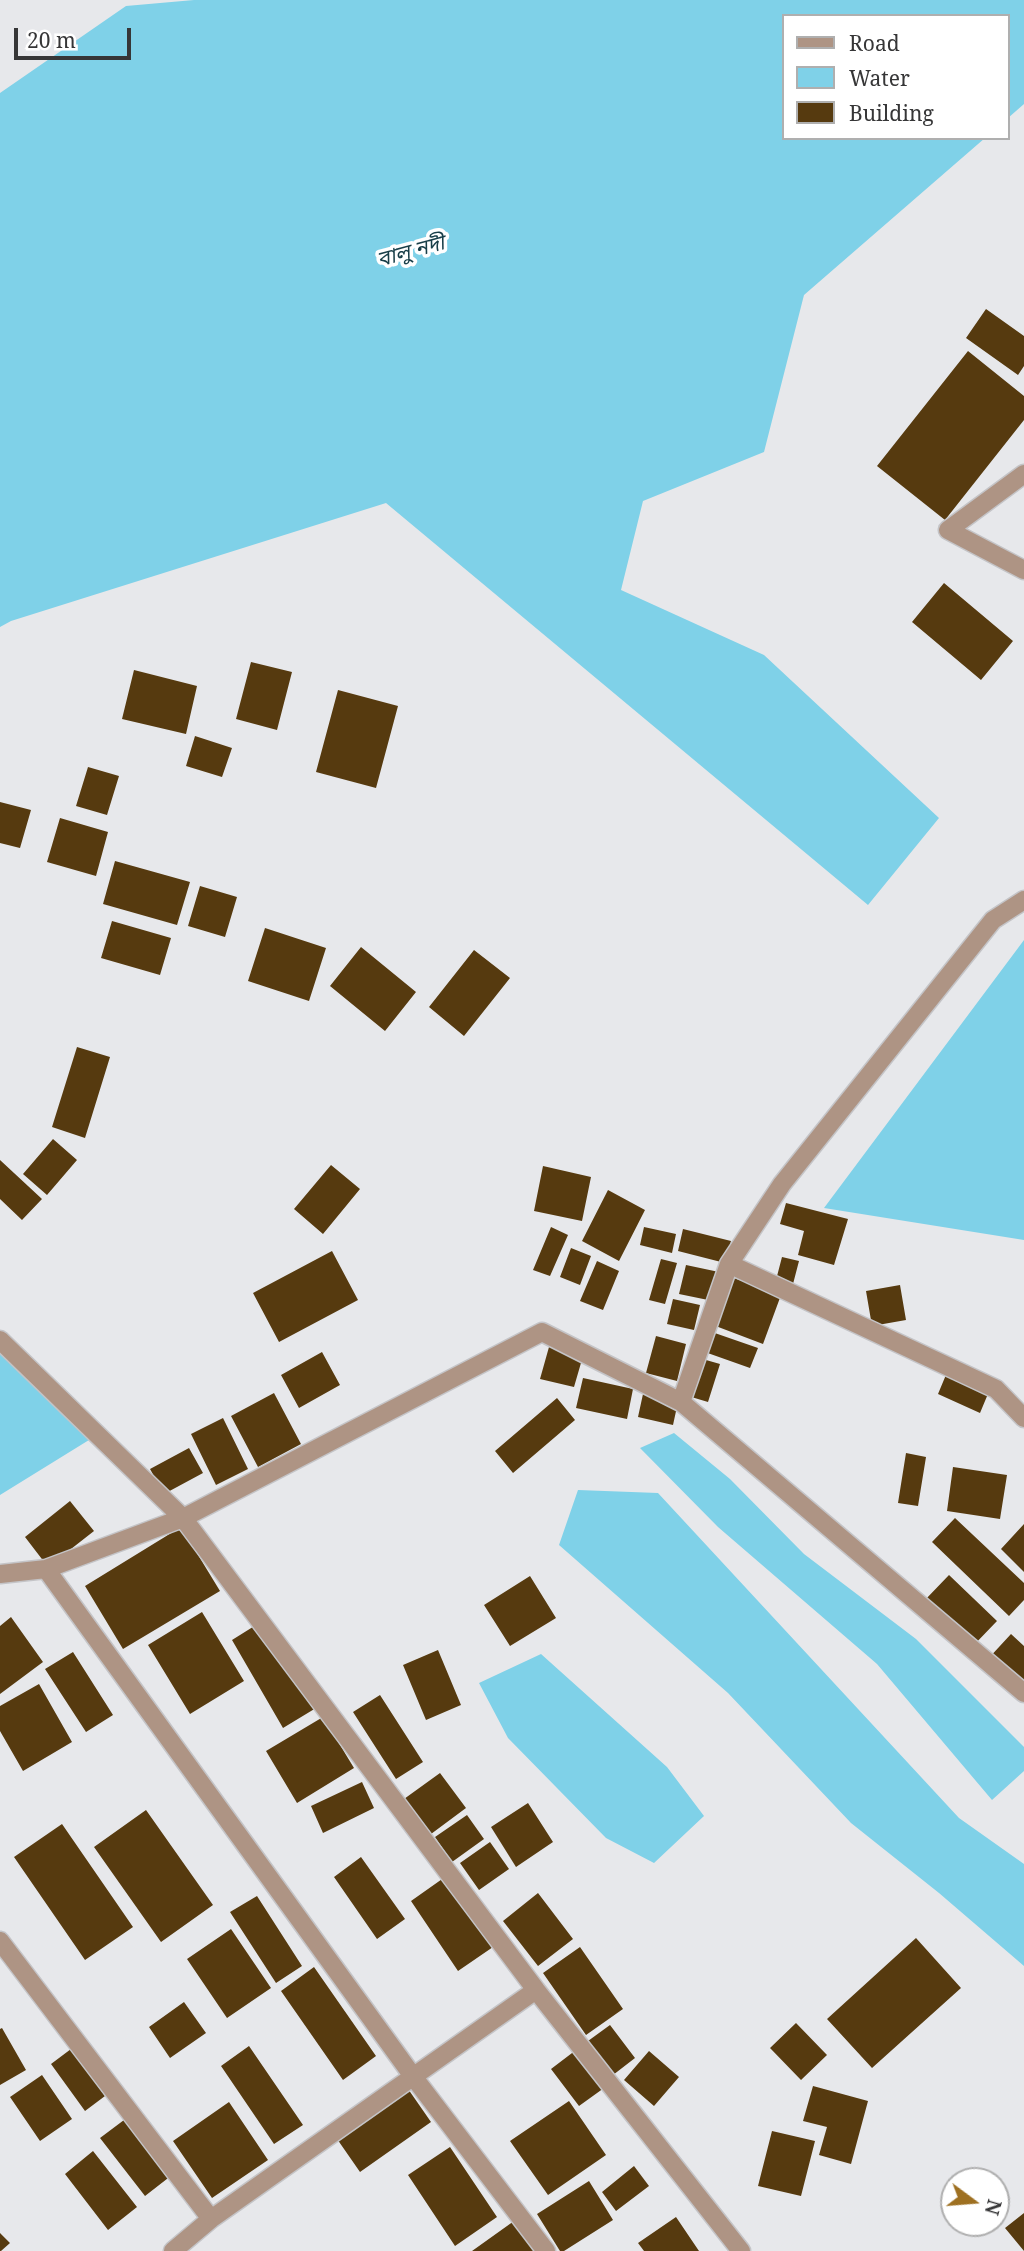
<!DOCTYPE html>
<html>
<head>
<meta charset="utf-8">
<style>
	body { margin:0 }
	#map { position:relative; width:1024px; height:2251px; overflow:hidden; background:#e7e8eb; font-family:"Noto Serif",serif }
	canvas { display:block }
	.legend { position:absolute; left:782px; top:14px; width:228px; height:126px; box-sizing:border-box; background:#fff; border:2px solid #afafaf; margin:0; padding:9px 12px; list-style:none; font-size:21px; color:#363637 }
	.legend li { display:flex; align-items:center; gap:14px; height:35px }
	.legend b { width:35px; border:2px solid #afafaf }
	.north { position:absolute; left:940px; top:2167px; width:70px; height:70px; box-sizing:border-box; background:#fff; border:2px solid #afafaf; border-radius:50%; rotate:106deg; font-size:19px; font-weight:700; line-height:28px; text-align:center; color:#363637 }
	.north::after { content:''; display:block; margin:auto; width:24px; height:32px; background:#9e7021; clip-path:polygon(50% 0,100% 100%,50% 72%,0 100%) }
	.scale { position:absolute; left:14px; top:28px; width:117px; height:32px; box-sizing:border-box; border:4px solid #363637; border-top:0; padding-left:9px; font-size:21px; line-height:24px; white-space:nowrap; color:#363637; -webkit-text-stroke:5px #fff; paint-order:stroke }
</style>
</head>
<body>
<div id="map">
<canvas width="1024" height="2251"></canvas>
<ul class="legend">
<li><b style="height:9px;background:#ae9484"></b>Road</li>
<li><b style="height:19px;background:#7fd1e8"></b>Water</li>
<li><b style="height:19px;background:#563a0f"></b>Building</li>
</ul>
<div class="north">N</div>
<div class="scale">20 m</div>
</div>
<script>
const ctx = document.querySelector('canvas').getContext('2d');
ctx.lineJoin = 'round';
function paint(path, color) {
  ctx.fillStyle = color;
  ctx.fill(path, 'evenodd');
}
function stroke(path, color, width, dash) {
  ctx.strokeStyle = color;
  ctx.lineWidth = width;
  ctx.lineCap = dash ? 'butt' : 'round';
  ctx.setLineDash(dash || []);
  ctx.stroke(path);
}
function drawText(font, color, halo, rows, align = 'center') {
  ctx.font = font + ' "Noto Serif","Noto Sans Bengali",serif';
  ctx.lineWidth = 7;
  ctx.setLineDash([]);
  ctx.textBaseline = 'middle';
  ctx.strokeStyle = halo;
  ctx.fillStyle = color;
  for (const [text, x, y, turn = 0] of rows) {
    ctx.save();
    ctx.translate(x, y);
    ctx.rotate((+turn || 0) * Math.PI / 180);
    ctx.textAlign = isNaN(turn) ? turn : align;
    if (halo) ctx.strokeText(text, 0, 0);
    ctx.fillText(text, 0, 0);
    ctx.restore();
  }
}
const water = new Path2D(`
	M 194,0 L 1024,0 L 1024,104 L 1008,118 L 1008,16 L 784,16 L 784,138 L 985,138 L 804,295 L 764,452 L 643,501 L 621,590 L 764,655 L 939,818 L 868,905 L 386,503 L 11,621 L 0,627 L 0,93 L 126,6 Z
	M 1024,940 L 1024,1240 L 824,1208 Z
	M 0,1345 L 89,1440 L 0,1495 Z
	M 674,1433 L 730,1479 L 804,1554 L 916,1639 L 1024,1747 L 1024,1771 L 992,1800 L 877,1664 L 718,1527 L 640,1448 Z
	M 578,1490 L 658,1493 L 959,1818 L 1024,1864 L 1024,1966 L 939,1893 L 851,1823 L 728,1693 L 559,1545 Z
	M 541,1654 L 667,1767 L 704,1816 L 654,1863 L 606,1838 L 508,1738 L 479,1683 Z`);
const building = new Path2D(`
	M 986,309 L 1024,336 L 1024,366 L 1018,375 L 966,338 Z
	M 968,351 L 1024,396 L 1024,420 L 945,520 L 877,466 Z
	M 944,583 L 1013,641 L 981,680 L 912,622 Z
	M 251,662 L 292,672 L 277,730 L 236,719 Z
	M 134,670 L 197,686 L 186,734 L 122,719 Z
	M 338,690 L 398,706 L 376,788 L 316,772 Z
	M 195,736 L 232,748 L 222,777 L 186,766 Z
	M 88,767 L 119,776 L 107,815 L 76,806 Z
	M 0,802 L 31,810 L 20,848 L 0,843 Z
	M 60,818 L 108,832 L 96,876 L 47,862 Z
	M 115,861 L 190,882 L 177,925 L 103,904 Z
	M 200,886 L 237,897 L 225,937 L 188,926 Z
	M 112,921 L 171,938 L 160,975 L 101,958 Z
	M 265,928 L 326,948 L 309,1001 L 248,981 Z
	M 361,947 L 416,992 L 385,1031 L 330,986 Z
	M 474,950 L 510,978 L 464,1036 L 429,1007 Z
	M 77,1047 L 110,1057 L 85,1138 L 52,1127 Z
	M 53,1139 L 77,1160 L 47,1195 L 23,1174 Z
	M 0,1160 L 42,1199 L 22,1220 L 0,1199 Z
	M 331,1165 L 360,1189 L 323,1234 L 294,1209 Z
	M 543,1166 L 591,1177 L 582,1221 L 534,1211 Z
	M 608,1190 L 645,1210 L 619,1261 L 582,1241 Z
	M 786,1203 L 848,1219 L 834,1265 L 798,1255 L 804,1231 L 780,1224 Z
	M 551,1227 L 568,1235 L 550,1276 L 533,1270 Z
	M 644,1227 L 676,1234 L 672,1253 L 640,1245 Z
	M 683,1229 L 731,1241 L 725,1263 L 678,1251 Z
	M 571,1248 L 591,1256 L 580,1285 L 560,1277 Z
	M 332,1251 L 358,1300 L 279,1342 L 253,1293 Z
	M 782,1257 L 799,1261 L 793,1284 L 776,1280 Z
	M 661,1259 L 677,1263 L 665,1304 L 649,1300 Z
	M 597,1261 L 619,1271 L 603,1310 L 580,1301 Z
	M 686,1265 L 719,1272 L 713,1301 L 679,1294 Z
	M 731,1277 L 781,1295 L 763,1344 L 713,1325 Z
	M 900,1285 L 906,1320 L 872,1326 L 866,1291 Z
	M 673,1299 L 700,1305 L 694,1330 L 667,1324 Z
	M 709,1331 L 758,1348 L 750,1368 L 702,1351 Z
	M 656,1336 L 686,1344 L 677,1381 L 646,1373 Z
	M 549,1347 L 583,1356 L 574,1387 L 540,1379 Z
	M 322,1352 L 340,1385 L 299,1408 L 281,1375 Z
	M 699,1358 L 720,1364 L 708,1402 L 688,1396 Z
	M 948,1370 L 990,1389 L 980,1413 L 938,1394 Z
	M 583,1378 L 633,1389 L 627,1419 L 576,1408 Z
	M 274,1393 L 301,1444 L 258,1467 L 231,1416 Z
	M 643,1394 L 678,1402 L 673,1425 L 638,1417 Z
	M 557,1398 L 575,1420 L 513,1473 L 495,1451 Z
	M 223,1418 L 248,1469 L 216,1485 L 191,1434 Z
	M 189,1448 L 203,1473 L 164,1494 L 150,1469 Z
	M 906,1453 L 926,1457 L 918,1506 L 898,1503 Z
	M 953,1467 L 1007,1475 L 1000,1519 L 947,1511 Z
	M 70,1501 L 94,1531 L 48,1567 L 25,1537 Z
	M 955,1518 L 1024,1583 L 1024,1600 L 1009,1616 L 932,1542 Z
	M 1024,1524 L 1024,1572 L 1001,1549 Z
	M 181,1527 L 220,1591 L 123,1649 L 85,1586 Z
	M 949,1575 L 997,1621 L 972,1647 L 924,1601 Z
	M 530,1576 L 556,1618 L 510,1646 L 484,1605 Z
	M 202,1612 L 244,1681 L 190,1714 L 148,1645 Z
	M 11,1617 L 43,1662 L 0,1694 L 0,1626 Z
	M 264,1620 L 316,1708 L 283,1728 L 232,1640 Z
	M 1011,1634 L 1024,1646 L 1024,1695 L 987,1660 Z
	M 438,1650 L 461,1705 L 426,1720 L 403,1665 Z
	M 73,1652 L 113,1715 L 86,1732 L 45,1669 Z
	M 39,1684 L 72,1742 L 23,1771 L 0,1731 L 0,1706 Z
	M 380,1695 L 423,1762 L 396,1779 L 353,1712 Z
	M 323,1717 L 354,1768 L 297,1803 L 266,1751 Z
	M 440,1773 L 466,1808 L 431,1834 L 404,1799 Z
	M 362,1782 L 374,1808 L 323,1833 L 311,1806 Z
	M 528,1803 L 553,1842 L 516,1867 L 491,1827 Z
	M 146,1810 L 213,1905 L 161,1942 L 94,1847 Z
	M 467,1815 L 484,1839 L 452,1862 L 435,1837 Z
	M 62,1824 L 133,1927 L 85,1960 L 14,1857 Z
	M 490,1842 L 509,1869 L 479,1890 L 460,1863 Z
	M 361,1857 L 405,1919 L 377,1939 L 334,1877 Z
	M 445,1877 L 493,1947 L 458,1971 L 411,1901 Z
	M 538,1893 L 573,1939 L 538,1966 L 503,1921 Z
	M 257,1896 L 302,1966 L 276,1983 L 230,1912 Z
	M 231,1929 L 271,1988 L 227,2018 L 187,1959 Z
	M 916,1938 L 961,1988 L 872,2068 L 827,2019 Z
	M 580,1947 L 623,2009 L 586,2035 L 543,1973 Z
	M 314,1967 L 376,2056 L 343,2080 L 281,1991 Z
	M 184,2002 L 206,2033 L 170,2058 L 149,2027 Z
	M 796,2023 L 827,2055 L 801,2080 L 770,2048 Z
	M 610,2025 L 635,2058 L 613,2075 L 588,2041 Z
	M 2,2028 L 26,2070 L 0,2085 L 0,2029 Z
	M 249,2046 L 303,2125 L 274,2144 L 221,2066 Z
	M 71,2049 L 105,2096 L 85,2111 L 51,2064 Z
	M 576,2050 L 604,2088 L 579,2106 L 551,2069 Z
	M 649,2051 L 679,2077 L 654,2106 L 624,2080 Z
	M 42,2075 L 72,2119 L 40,2141 L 10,2097 Z
	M 406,2086 L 431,2122 L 360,2172 L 335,2136 Z
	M 813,2086 L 868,2101 L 851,2164 L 819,2155 L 827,2127 L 803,2121 Z
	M 569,2101 L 606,2155 L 548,2195 L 510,2141 Z
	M 229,2102 L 268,2160 L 212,2198 L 173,2141 Z
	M 128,2117 L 172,2175 L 145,2196 L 100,2138 Z
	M 772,2131 L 815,2141 L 801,2196 L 758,2186 Z
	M 450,2147 L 497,2217 L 455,2246 L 408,2175 Z
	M 93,2151 L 137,2207 L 108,2230 L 65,2174 Z
	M 634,2166 L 649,2186 L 616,2211 L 602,2192 Z
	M 589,2181 L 613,2220 L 564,2251 L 560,2251 L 537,2214 Z
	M 1024,2213 L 1024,2251 L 1005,2228 Z
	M 676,2217 L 699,2251 L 644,2251 L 638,2243 Z
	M 514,2221 L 536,2251 L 472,2251 Z
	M 0,2233 L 10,2243 L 1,2251 L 0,2251 Z`);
const minor = new Path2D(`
	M 1024,474 L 948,530 L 1024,570
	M 1024,900 L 993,920 L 782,1184 L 729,1264 L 681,1402 L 1024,1693
	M 729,1264 L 996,1389 L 1024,1418
	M 0,1340 L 183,1518 L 536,1990 L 741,2251
	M 46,1569 L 412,2075 L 546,2251
	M 0,1574 L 46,1569 L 183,1518 L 542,1332 L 681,1402
	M 0,1941 L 211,2219
	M 173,2251 L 211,2219 L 536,1990`);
const waterNames = [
	["বালু নদী",411,252,-15]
];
paint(water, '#7fd1e8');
paint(building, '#563a0f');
stroke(minor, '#c4c4c7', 21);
stroke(minor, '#ae9484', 18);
drawText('italic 21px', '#183e48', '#fff', waterNames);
</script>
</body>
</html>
